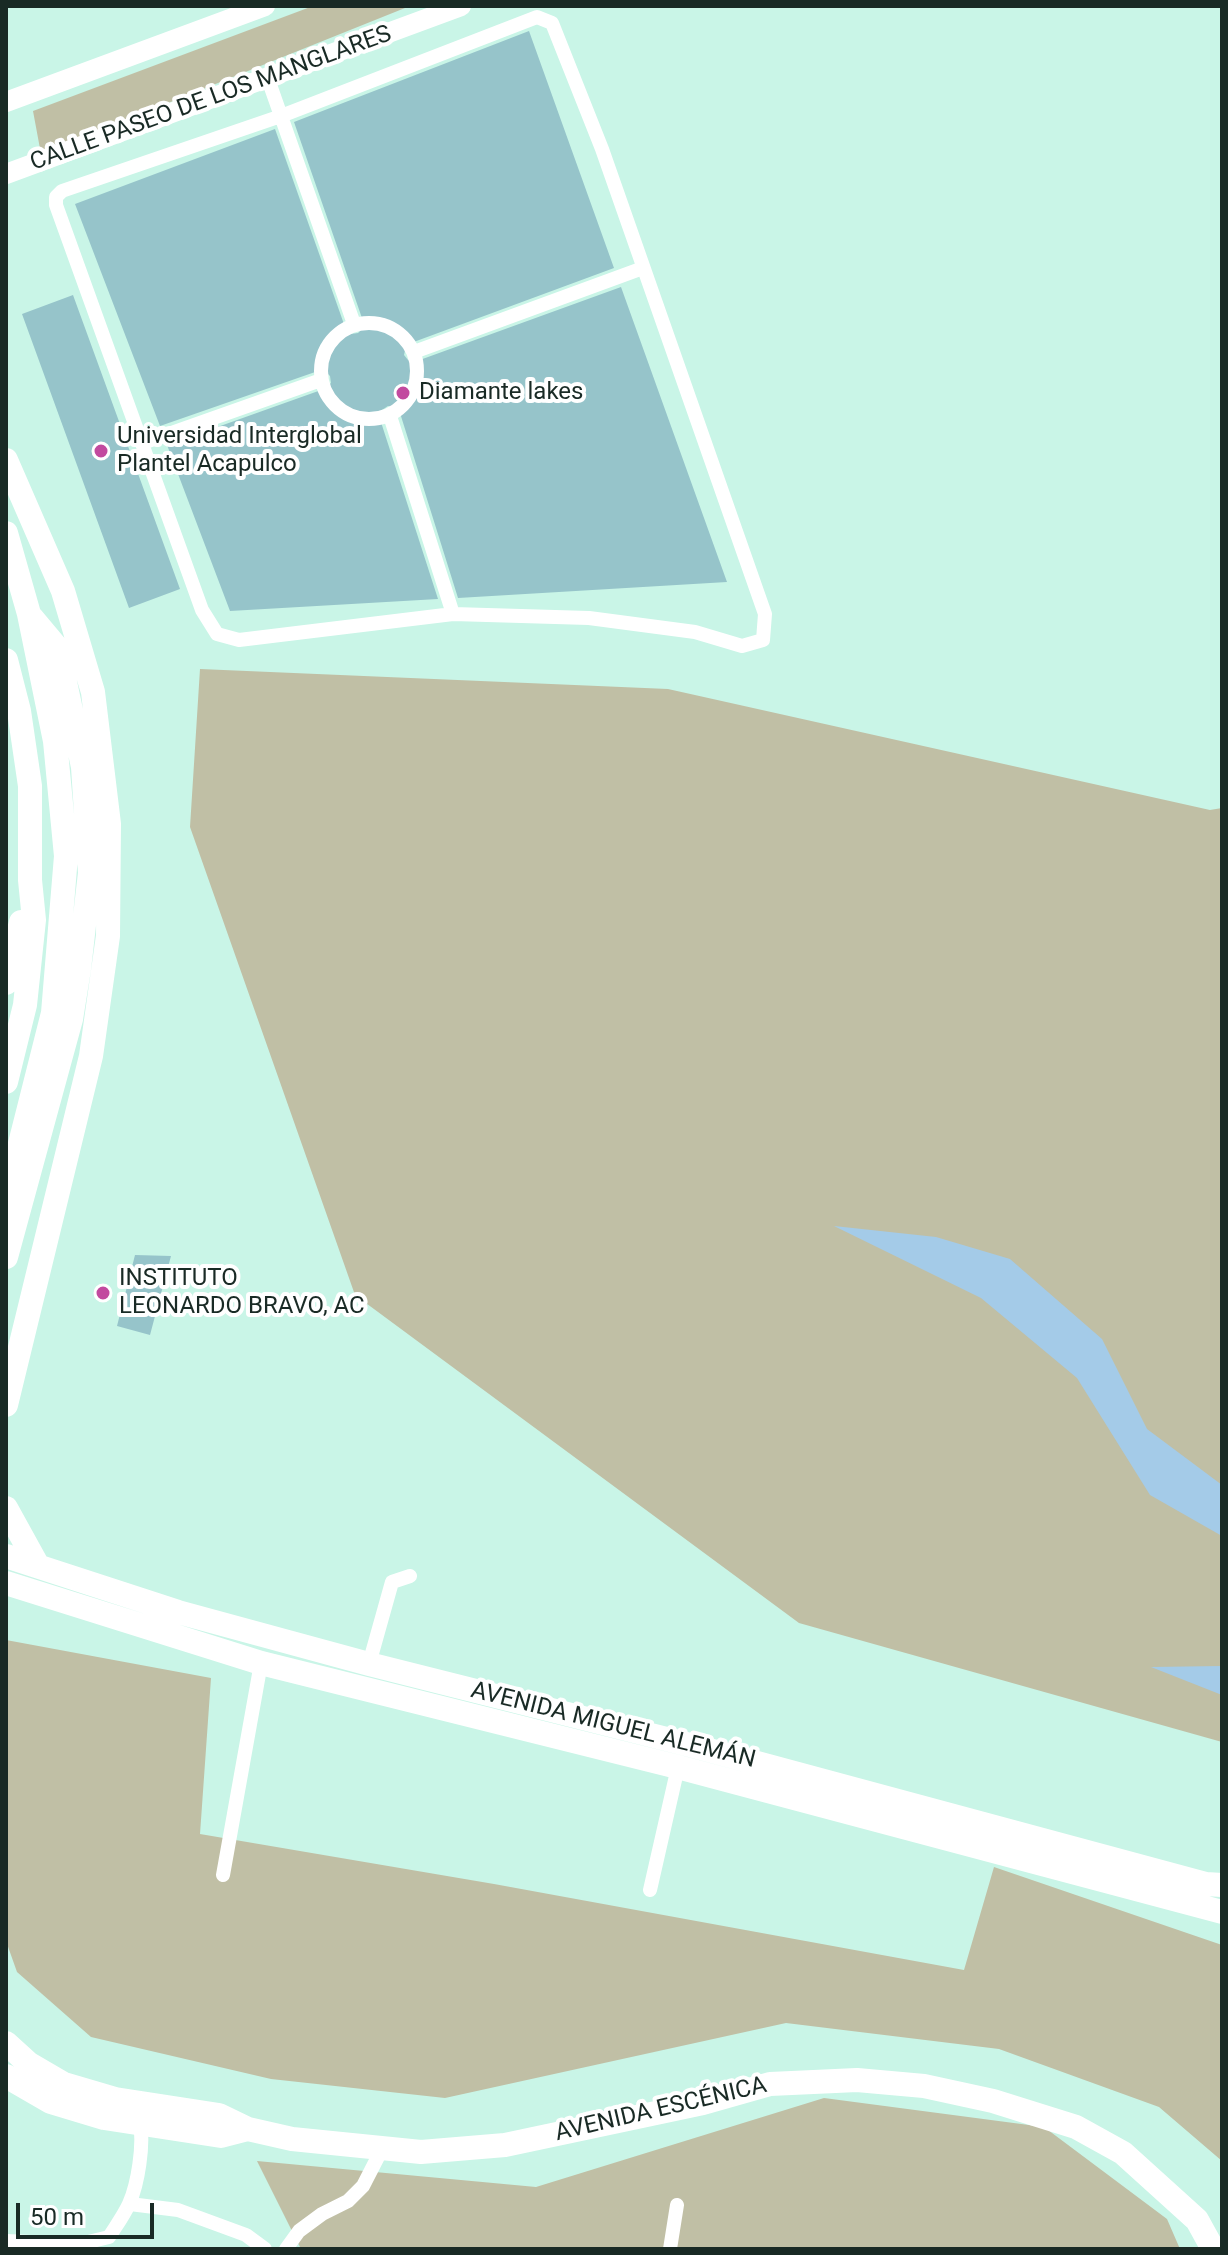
<!DOCTYPE html>
<html>
<head>
<meta charset="utf-8">
<style>
	body { margin:0 }
	#map { position:relative; width:1228px; height:2255px; overflow:hidden; background:#c9f5e7; font-family:Roboto,sans-serif }
	canvas { display:block }
	.frame { position:absolute; inset:0; border:8px solid #192a25; pointer-events:none }
	.scale { position:absolute; left:16px; top:2203px; width:138px; height:36px; box-sizing:border-box; border:4px solid #192a25; border-top:0; padding-left:10px; font-size:24px; line-height:28px; white-space:nowrap; color:#192a25; -webkit-text-stroke:6px #fff; paint-order:stroke }
</style>
</head>
<body>
<div id="map">
<canvas width="1228" height="2255"></canvas>
<div class="frame"></div>
<div class="scale">50 m</div>
</div>
<script>
const ctx = document.querySelector('canvas').getContext('2d');
ctx.lineJoin = 'round';
function paint(path, color) {
  ctx.fillStyle = color;
  ctx.fill(path, 'evenodd');
}
function stroke(path, color, width, dash) {
  ctx.strokeStyle = color;
  ctx.lineWidth = width;
  ctx.lineCap = dash ? 'butt' : 'round';
  ctx.setLineDash(dash || []);
  ctx.stroke(path);
}
function drawText(font, color, halo, rows, align = 'center') {
  ctx.font = font + ' Roboto,sans-serif';
  ctx.lineWidth = 8;
  ctx.setLineDash([]);
  ctx.textBaseline = 'middle';
  ctx.strokeStyle = halo;
  ctx.fillStyle = color;
  for (const [text, x, y, turn = 0] of rows) {
    ctx.save();
    ctx.translate(x, y);
    ctx.rotate((+turn || 0) * Math.PI / 180);
    ctx.textAlign = isNaN(turn) ? turn : align;
    if (halo) ctx.strokeText(text, 0, 0);
    ctx.fillText(text, 0, 0);
    ctx.restore();
  }
}
const green = new Path2D(`
	M 313,6 L 410,6 L 41,154 L 33,111 Z
	M 200,669 L 668,689 L 1210,810 L 1222,808 L 1222,1742 L 799,1623 L 355,1295 L 190,827 Z
	M 6,1640 L 211,1678 L 200,1834 L 494,1884 L 964,1970 L 994,1867 L 1222,1945 L 1222,2161 L 1159,2107 L 999,2049 L 786,2023 L 445,2098 L 271,2079 L 91,2037 L 17,1972 L 6,1941 Z
	M 824,2098 L 1044,2127 L 1167,2219 L 1180,2249 L 301,2249 L 257,2161 L 536,2187 Z`);
const water = new Path2D(`
	M 834,1226 L 936,1237 L 1010,1259 L 1102,1339 L 1147,1429 L 1222,1485 L 1222,1536 L 1150,1495 L 1077,1378 L 981,1298 Z
	M 1222,1666 L 1222,1695 L 1151,1667 Z`);
const building = new Path2D(`
	M 529,31 L 614,268 L 411,343 L 406,346 L 404,355 L 408,360 L 417,361 L 621,287 L 727,582 L 458,598 L 400,413 L 396,408 L 388,406 L 382,410 L 380,419 L 438,599 L 230,611 L 167,445 L 324,389 L 331,383 L 330,376 L 324,370 L 318,371 L 160,426 L 75,204 L 275,129 L 345,327 L 351,334 L 358,333 L 364,327 L 363,321 L 294,122 Z
	M 73,295 L 180,589 L 129,608 L 22,314 Z
	M 135,1255 L 171,1256 L 150,1335 L 117,1326 Z`);
const street = new Path2D(`
	M 537,17 L 552,23 L 602,149 L 765,614 L 763,640 L 742,646 L 695,632 L 589,618 L 453,614 L 239,640 L 217,634 L 202,610 L 56,205 L 56,197 L 62,191 L 281,116 Z
	M 268,79 L 354,324
	M321 371a48 48 0 1 1 96 0a48 48 0 1 1-96 0Z
	M 414,352 L 643,268
	M 390,416 L 453,614
	M 143,443 L 321,380
	M 369,1664 L 392,1582 L 410,1576
	M 223,1875 L 261,1663
	M 650,1890 L 678,1767
	M 130,2204 L 178,2210 L 246,2235 L 265,2249
	M 6,2241 L 80,2244 L 109,2237 C 116,2226 124,2215 129,2204 C 138,2184 144,2145 140,2123
	M 286,2249 L 299,2231 L 322,2214 L 348,2201 L 363,2186 L 382,2149
	M 670,2249 L 677,2205`);
const secondary = new Path2D(`
	M 6,102 L 265,6
	M 6,174 L 461,6`);
const primary = new Path2D(`
	M 6,460 L 63,591 L 93,692 L 109,824 L 108,936 L 91,1056 L 6,1405
	M 6,533 L 29,614 L 55,741 L 66,856 L 53,1013 L 6,1199
	M 6,660 L 19,711 L 30,786 L 30,880 L 34,920 L 25,1005 L 6,1082
	M 6,983 L 21,922
	M 6,1257 L 71,1019 L 79,969 L 90,873 L 83,767 L 58,649 L 32,618
	M 6,1508 L 38,1566
	M 6,1556 L 178,1612 L 369,1664 L 690,1745 L 1206,1884 L 1222,1885
	M 6,1583 L 261,1663 L 678,1767 L 1222,1912
	M 6,2043 L 28,2063 L 64,2084 L 115,2099 L 219,2115 L 248,2129 L 292,2139 L 421,2152 L 505,2145 L 703,2103 L 770,2084 L 857,2080 L 924,2086 L 993,2101 L 1076,2127 L 1123,2153 L 1197,2220 L 1213,2249
	M 6,2076 L 51,2102 L 104,2118 L 221,2136 L 248,2129`);
const markers = [
	[403,393,8,"#c24a9f"],
	[101,451,8,"#c24a9f"],
	[103,1293,8,"#c24a9f"]
];
const streetNames = [
	["CALLE PASEO DE LOS MANGLARES",211,99,-20],
	["AVENIDA MIGUEL ALEMÁN",613,1726,14],
	["AVENIDA ESCÉNICA",661,2110,-13]
];
const poiNames = [
	["Diamante lakes",419,393],
	["Universidad Interglobal",117,437],
	["Plantel Acapulco",117,465],
	["INSTITUTO",119,1279],
	["LEONARDO BRAVO, AC",119,1307]
];
paint(green, '#c0bfa5');
paint(water, '#a4cbe8');
paint(building, '#96c4ca');
stroke(street, '#fff', 14);
stroke(secondary, '#fff', 20);
stroke(primary, '#fff', 24);
for (const [x, y, r, color] of markers) {
  const dot = new Path2D();
  dot.arc(x, y, r, 0, 2 * Math.PI);
  ctx.fillStyle = color;
  ctx.fill(dot);
  stroke(dot, '#fff', 3);
}
drawText('24px', '#192a25', '#fff', streetNames);
drawText('24px', '#192a25', '#fff', poiNames, 'left');
</script>
</body>
</html>
